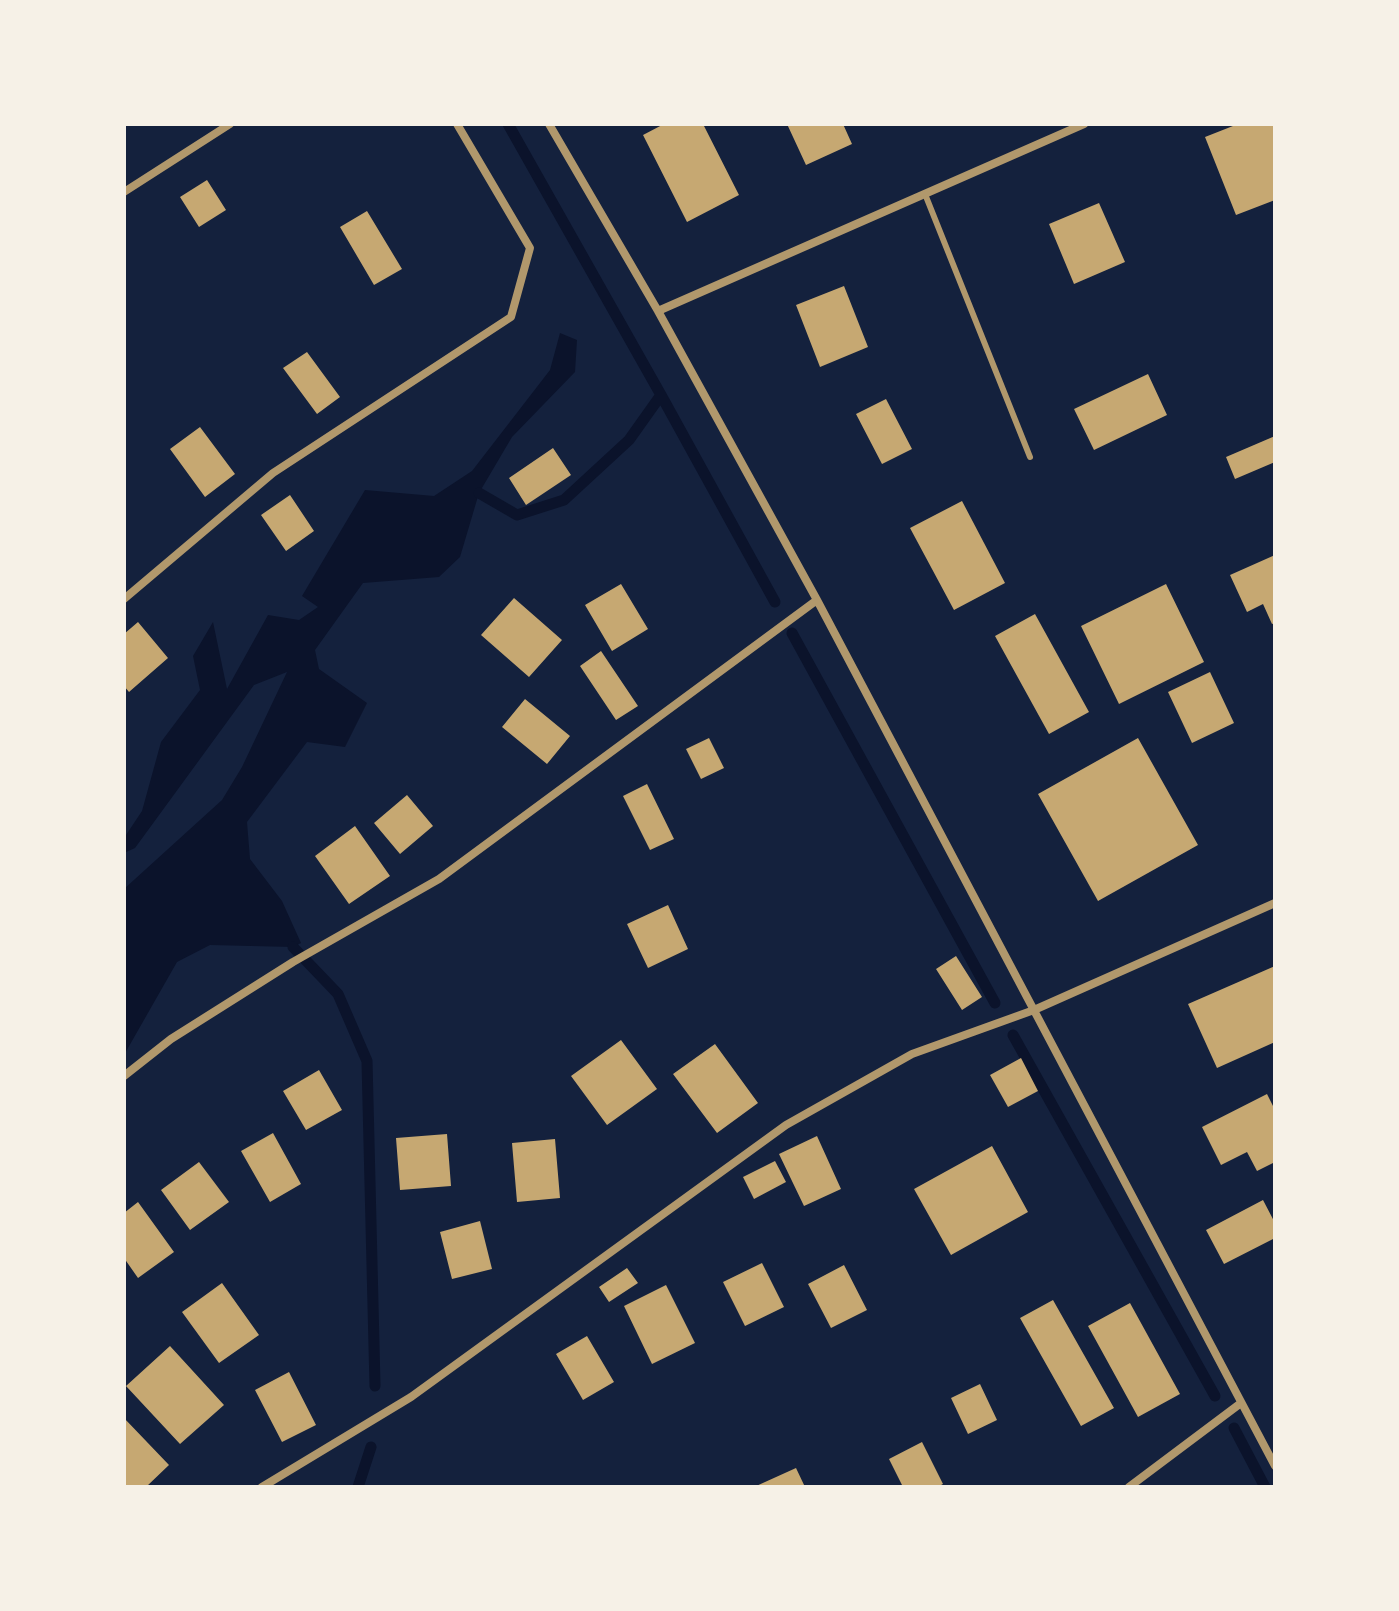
<!DOCTYPE html>
<html>
<head>
<meta charset="utf-8">
<style>
	body { margin:0 }
	#map { position:relative; width:1399px; height:1611px; overflow:hidden; background:#14213d; font-family:"PT Sans Narrow",sans-serif }
	canvas { display:block }
	.frame { position:absolute; inset:0; border:126px solid #f6f1e7; pointer-events:none }
</style>
</head>
<body>
<div id="map">
<canvas width="1399" height="1611"></canvas>
<div class="frame"></div>
</div>
<script>
const ctx = document.querySelector('canvas').getContext('2d');
ctx.lineJoin = 'round';
function paint(path, color) {
  ctx.fillStyle = color;
  ctx.fill(path, 'evenodd');
}
function stroke(path, color, width, dash) {
  ctx.strokeStyle = color;
  ctx.lineWidth = width;
  ctx.lineCap = dash ? 'butt' : 'round';
  ctx.setLineDash(dash || []);
  ctx.stroke(path);
}
const water = new Path2D(`
	M 560,333 L 577,340 L 575,372 L 512,437 L 479,493 L 460,557 L 439,577 L 363,583 L 315,650 L 319,669 L 367,703 L 345,747 L 307,742 L 247,822 L 250,859 L 282,901 L 301,943 L 293,947 L 210,945 L 177,962 L 124,1055 L 124,889 L 222,800 L 242,767 L 287,672 L 254,685 L 135,848 L 124,853 L 124,838 L 142,811 L 161,742 L 200,690 L 193,656 L 213,622 L 227,689 L 268,615 L 299,620 L 318,607 L 302,596 L 365,490 L 434,496 L 472,471 L 550,370 Z`);
const stream = new Path2D(`
	M 661,395 L 775,602
	M 479,493 L 517,515 L 564,500 L 629,440 L 661,395 L 508,124
	M 792,633 L 995,1003
	M 293,947 L 338,994 L 367,1061 L 375,1386
	M 1013,1035 L 1215,1396
	M 1234,1428 L 1265,1487
	M 358,1487 L 371,1447`);
const building = new Path2D(`
	M 664,124 L 703,124 L 739,195 L 687,222 L 643,135 Z
	M 787,124 L 843,124 L 852,144 L 806,165 Z
	M 1238,124 L 1274,124 L 1275,200 L 1236,215 L 1205,137 Z
	M 207,180 L 226,210 L 199,227 L 180,197 Z
	M 1099,203 L 1125,262 L 1074,284 L 1049,224 Z
	M 367,211 L 402,269 L 374,285 L 340,227 Z
	M 844,286 L 868,347 L 820,367 L 796,305 Z
	M 307,352 L 340,397 L 317,414 L 283,368 Z
	M 1148,374 L 1167,415 L 1094,450 L 1074,409 Z
	M 886,399 L 912,449 L 882,464 L 856,414 Z
	M 200,427 L 235,474 L 205,497 L 170,449 Z
	M 1275,436 L 1275,462 L 1235,479 L 1226,457 Z
	M 553,448 L 571,475 L 526,505 L 509,478 Z
	M 290,495 L 314,531 L 286,551 L 261,515 Z
	M 962,501 L 1005,583 L 954,610 L 910,528 Z
	M 1275,555 L 1275,623 L 1272,624 L 1263,604 L 1247,612 L 1230,575 Z
	M 621,584 L 648,629 L 612,651 L 585,605 Z
	M 1166,584 L 1204,662 L 1119,704 L 1081,626 Z
	M 514,598 L 562,640 L 529,677 L 481,635 Z
	M 1035,614 L 1089,712 L 1049,734 L 995,636 Z
	M 138,622 L 168,658 L 129,692 L 124,686 L 124,634 Z
	M 601,651 L 638,706 L 616,720 L 580,666 Z
	M 1210,672 L 1234,723 L 1192,743 L 1168,692 Z
	M 525,699 L 570,736 L 547,764 L 502,727 Z
	M 709,738 L 724,768 L 701,779 L 686,749 Z
	M 1138,738 L 1198,845 L 1098,901 L 1038,794 Z
	M 647,784 L 674,839 L 650,850 L 623,796 Z
	M 407,795 L 433,826 L 400,854 L 374,823 Z
	M 355,826 L 390,876 L 349,904 L 315,856 Z
	M 668,905 L 688,949 L 648,968 L 627,924 Z
	M 956,956 L 982,997 L 962,1010 L 936,969 Z
	M 1275,966 L 1275,1042 L 1217,1068 L 1188,1004 Z
	M 621,1040 L 657,1089 L 607,1125 L 571,1076 Z
	M 715,1044 L 758,1103 L 717,1133 L 673,1074 Z
	M 1021,1058 L 1038,1091 L 1008,1107 L 990,1075 Z
	M 319,1070 L 342,1110 L 306,1130 L 283,1091 Z
	M 1267,1094 L 1275,1110 L 1273,1131 L 1275,1162 L 1257,1171 L 1247,1152 L 1221,1165 L 1202,1127 Z
	M 273,1133 L 301,1184 L 270,1202 L 241,1151 Z
	M 447,1134 L 451,1186 L 400,1190 L 396,1138 Z
	M 817,1136 L 841,1189 L 804,1206 L 779,1154 Z
	M 555,1139 L 560,1198 L 517,1202 L 512,1143 Z
	M 992,1146 L 1028,1212 L 951,1255 L 914,1189 Z
	M 775,1161 L 786,1182 L 754,1199 L 743,1177 Z
	M 199,1162 L 229,1202 L 190,1230 L 161,1190 Z
	M 1263,1200 L 1275,1223 L 1275,1238 L 1224,1264 L 1206,1230 Z
	M 138,1202 L 174,1252 L 138,1278 L 124,1258 L 124,1213 Z
	M 480,1221 L 492,1269 L 452,1279 L 440,1232 Z
	M 762,1263 L 784,1307 L 745,1326 L 723,1282 Z
	M 844,1265 L 867,1310 L 831,1328 L 808,1284 Z
	M 627,1268 L 638,1283 L 609,1302 L 599,1287 Z
	M 222,1283 L 259,1335 L 219,1363 L 182,1312 Z
	M 666,1285 L 695,1343 L 652,1364 L 624,1306 Z
	M 1053,1300 L 1114,1408 L 1081,1426 L 1020,1318 Z
	M 1130,1303 L 1180,1394 L 1138,1417 L 1088,1326 Z
	M 587,1336 L 614,1382 L 583,1400 L 556,1354 Z
	M 170,1346 L 224,1405 L 180,1444 L 126,1386 Z
	M 289,1372 L 316,1425 L 282,1442 L 255,1390 Z
	M 980,1384 L 997,1420 L 968,1434 L 951,1398 Z
	M 124,1418 L 169,1465 L 146,1487 L 124,1485 Z
	M 922,1442 L 943,1484 L 937,1487 L 903,1487 L 889,1459 Z
	M 796,1468 L 805,1487 L 754,1487 Z`);
const service = new Path2D(`
	M 925,194 L 1030,457`);
const minor = new Path2D(`
	M 549,124 L 658,311 L 817,600 L 1275,1466
	M 124,192 L 230,124
	M 658,311 L 1084,124
	M 124,599 L 273,473 L 511,317 L 530,248 L 457,124
	M 124,1076 L 171,1039 L 293,962 L 439,879 L 817,600
	M 262,1487 L 411,1397 L 786,1125 L 912,1054 L 1034,1010 L 1275,903
	M 1129,1487 L 1241,1403`);
paint(water, '#0b132b');
stroke(stream, '#0b132b', 11);
paint(building, '#c6a872');
stroke(service, '#b1986c', 6);
stroke(minor, '#b1986c', 8);
</script>
</body>
</html>
